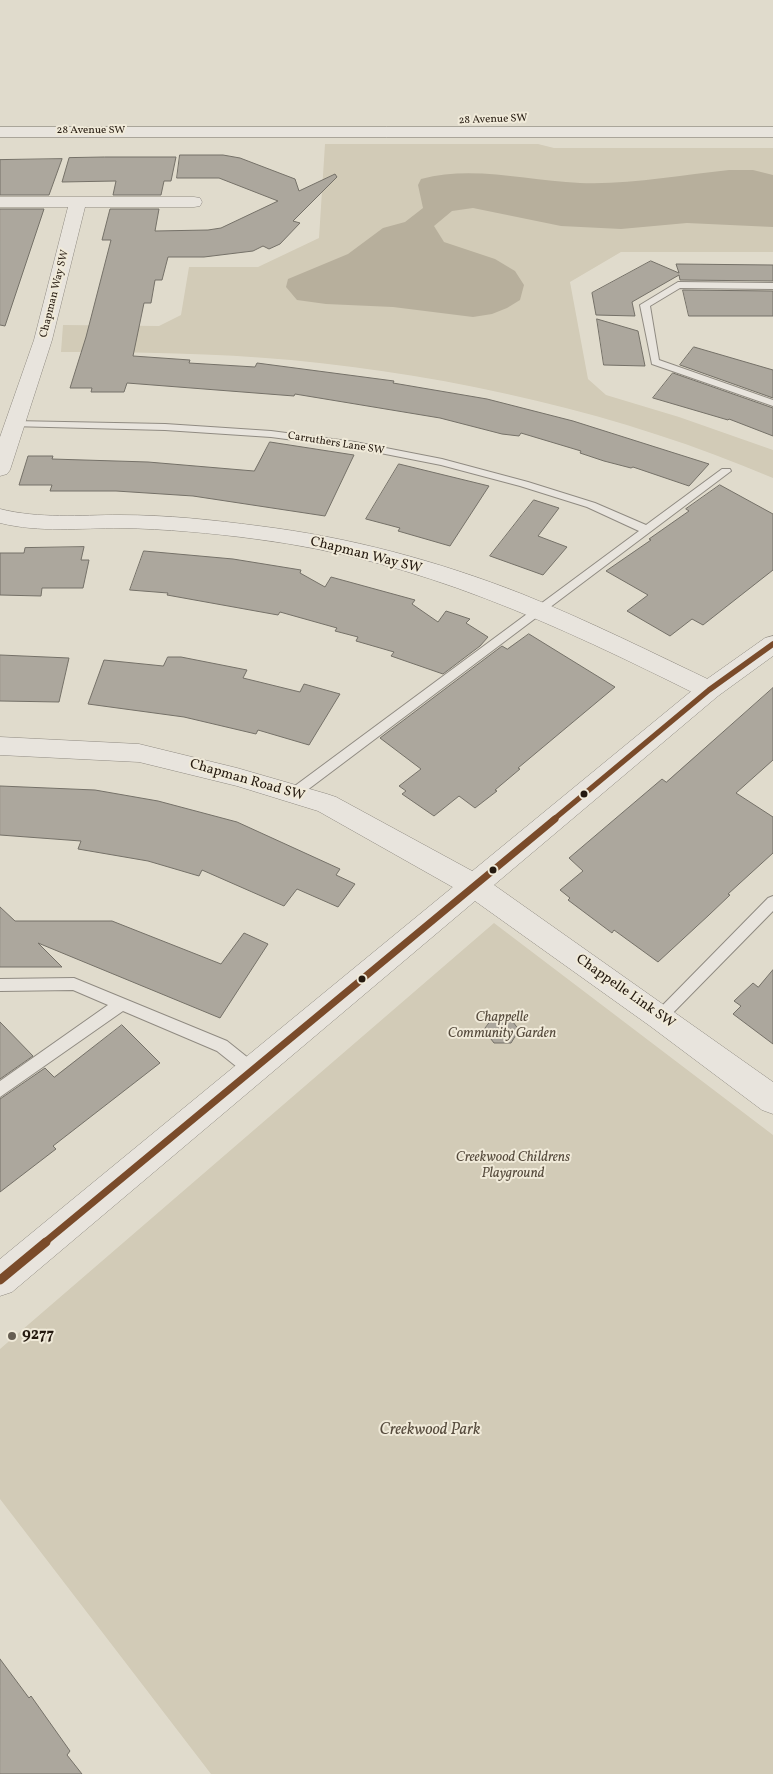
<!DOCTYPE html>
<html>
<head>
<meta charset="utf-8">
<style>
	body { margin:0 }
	canvas { display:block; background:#e0dbcc }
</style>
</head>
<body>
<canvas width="773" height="1774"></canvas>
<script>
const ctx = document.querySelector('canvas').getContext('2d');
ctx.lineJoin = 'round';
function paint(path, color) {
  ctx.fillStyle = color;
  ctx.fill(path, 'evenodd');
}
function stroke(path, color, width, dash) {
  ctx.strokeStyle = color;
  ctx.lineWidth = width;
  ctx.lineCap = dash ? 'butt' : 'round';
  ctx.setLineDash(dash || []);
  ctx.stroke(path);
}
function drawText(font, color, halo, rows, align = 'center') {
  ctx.font = font + ' Vollkorn,serif';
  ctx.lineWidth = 4;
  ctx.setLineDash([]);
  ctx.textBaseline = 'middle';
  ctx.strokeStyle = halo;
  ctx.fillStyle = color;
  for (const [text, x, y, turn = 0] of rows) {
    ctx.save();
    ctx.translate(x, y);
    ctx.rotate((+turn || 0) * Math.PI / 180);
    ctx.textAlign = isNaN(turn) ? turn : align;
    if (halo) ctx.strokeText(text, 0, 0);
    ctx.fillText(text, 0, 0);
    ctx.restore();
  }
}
const green = new Path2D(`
	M 325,144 L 538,144 L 554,148 L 773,148 L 773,252 L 621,252 L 570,282 L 588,379 L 606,395 L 679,417 L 773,450 L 773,478 C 621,413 455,376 291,360 C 214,353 138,352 61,352 L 63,325 L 159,326 L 181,315 L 189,267 L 258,267 L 319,238 Z
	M 494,923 L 773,1135 L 773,1774 L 211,1774 L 0,1499 L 0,1349 Z`);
const water = new Path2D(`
	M 729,170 L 753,170 L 773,175 L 773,227 L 687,223 L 621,229 L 561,226 L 473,208 L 452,211 L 434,226 L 444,242 L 495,259 L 515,271 L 524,285 L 520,300 L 507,308 L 492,314 L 473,317 L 393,307 L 326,304 L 297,300 L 286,287 L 288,279 L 348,254 L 383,228 L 405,222 L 423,208 L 418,185 L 421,179 C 474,165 527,181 580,183 C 630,185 679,175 729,170 Z`);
const building = new Path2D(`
	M 180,155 L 223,155 L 240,158 L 295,179 L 299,191 L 335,174 L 337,177 L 293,221 L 300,223 L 280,244 L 269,249 L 263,246 L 253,251 L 204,257 L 168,257 L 162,280 L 155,280 L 151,303 L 144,303 L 133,356 L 190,360 L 189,363 L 255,367 L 257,363 L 394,381 L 393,383 L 487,399 L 573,421 L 709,464 L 689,486 L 633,467 L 631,468 L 604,461 L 580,453 L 581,451 L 521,433 L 519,436 L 502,434 L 440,418 L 295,394 L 294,396 L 127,383 L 124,392 L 91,392 L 92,388 L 70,388 L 86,337 L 111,240 L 102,240 L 110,209 L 159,209 L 155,231 L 208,230 L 221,228 L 278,201 L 219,178 L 177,178 Z
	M 105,157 L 176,157 L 171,181 L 164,181 L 161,195 L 113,195 L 116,181 L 62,182 L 69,158 Z
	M 62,159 L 49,195 L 0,195 L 0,160 Z
	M 0,209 L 44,209 L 5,326 L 0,325 Z
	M 651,261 L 679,273 L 676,264 L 773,265 L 773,281 L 680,280 L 679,275 L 632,302 L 635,316 L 596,315 L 592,293 Z
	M 683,290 L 773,291 L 773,316 L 689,316 Z
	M 597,319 L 638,331 L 645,366 L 604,365 Z
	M 694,347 L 773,370 L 773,398 L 680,365 Z
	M 673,373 L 773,408 L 773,436 L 729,419 L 728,420 L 653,398 Z
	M 270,442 L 354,455 L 325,516 L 193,496 L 116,491 L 50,491 L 52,485 L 19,485 L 28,456 L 53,456 L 52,459 L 148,462 L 254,471 Z
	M 399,464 L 489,486 L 450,546 L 398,531 L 400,528 L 366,519 Z
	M 720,485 L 773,514 L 773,570 L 703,625 L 692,619 L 670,636 L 627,611 L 648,595 L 606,571 L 651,540 L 649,539 L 689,511 L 686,509 Z
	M 534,500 L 559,508 L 538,536 L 567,547 L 543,575 L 490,556 Z
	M 84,547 L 81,560 L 89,560 L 83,588 L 42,588 L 41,596 L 0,595 L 0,553 L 24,553 L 25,548 Z
	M 144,551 L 233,559 L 301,570 L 300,573 L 325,587 L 331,577 L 415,600 L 412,604 L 438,622 L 446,611 L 470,619 L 466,623 L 488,637 L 480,646 L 443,674 L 391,656 L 394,652 L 356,641 L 358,637 L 335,631 L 337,628 L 280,612 L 278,615 L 167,595 L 168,593 L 130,590 Z
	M 529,634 L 615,687 L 518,768 L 520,769 L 495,790 L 497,791 L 475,808 L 459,796 L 434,816 L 402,794 L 406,791 L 399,786 L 421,769 L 380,738 L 502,646 L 507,649 Z
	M 0,655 L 69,658 L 59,702 L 0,701 Z
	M 168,657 L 181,657 L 247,670 L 243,678 L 300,692 L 304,684 L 340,694 L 309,745 L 258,730 L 256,734 L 184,717 L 88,704 L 104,660 L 163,666 Z
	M 773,688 L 773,760 L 736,793 L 773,817 L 773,853 L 728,894 L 730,895 L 709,915 L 658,962 L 614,930 L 612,933 L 568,900 L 570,898 L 560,890 L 583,871 L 569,858 L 662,779 L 666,782 Z
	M 0,786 L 95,790 L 158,801 L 237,822 L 340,869 L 336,875 L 355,884 L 338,907 L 297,889 L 284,906 L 202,870 L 199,876 L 148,861 L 78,849 L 81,841 L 0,835 Z
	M 0,907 L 15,921 L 112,921 L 221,964 L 244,933 L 268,944 L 220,1018 L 38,943 L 62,967 L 0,967 Z
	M 773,970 L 773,1044 L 733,1014 L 741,1006 L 734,1001 L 753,983 L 758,987 Z
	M 493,1018 L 510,1018 L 519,1030 L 511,1043 L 494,1043 L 484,1030 Z
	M 0,1022 L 33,1056 L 0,1079 Z
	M 122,1025 L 160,1063 L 53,1146 L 56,1149 L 0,1192 L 0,1099 L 45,1068 L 54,1077 Z
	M 0,1659 L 29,1698 L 31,1696 L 70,1751 L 67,1755 L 82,1774 L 0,1774 Z`);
const service = new Path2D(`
	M 678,282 L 773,283 L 773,289 L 680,288 L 650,306 L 659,360 L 773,400 L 773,406 L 652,364 L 640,305 Z
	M 14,421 L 165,424 L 271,431 L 355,442 L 442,459 L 528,482 L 595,503 L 646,525 L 722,469 L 730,469 L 731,471 L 298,797 L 288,797 L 286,794 L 288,791 L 639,531 L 587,507 L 520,486 L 441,465 L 355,448 L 271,437 L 165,430 L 10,426 L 10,422 Z
	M 773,896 L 773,911 L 665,1021 L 660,1023 L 655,1021 L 653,1017 L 655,1013 L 768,898 Z
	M 74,978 L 227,1041 L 257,1065 L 260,1070 L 257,1075 L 252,1077 L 247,1075 L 217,1051 L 123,1011 L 0,1097 L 0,1081 L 108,1005 L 73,990 L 0,991 L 0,979 Z`);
const minor = new Path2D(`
	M 0,197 L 194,197 L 200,198 L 202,202 L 200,206 L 194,207 L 85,207 L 52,340 L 10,470 L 7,474 L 0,476 L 0,437 L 34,340 L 68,207 L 0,207 Z
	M 0,509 C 40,519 79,515 120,515 C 167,515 213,520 259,526 C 349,537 438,561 522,594 C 589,621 653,653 718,684 L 721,690 L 718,696 L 709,698 L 700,696 C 555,624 420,560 256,539 C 211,533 166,529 121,528 C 80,528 40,533 0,523 Z
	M 0,737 L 139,744 L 237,768 L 327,794 L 336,797 L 485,878 L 489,886 L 485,894 L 475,897 L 465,894 L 318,811 L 237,786 L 139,762 L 0,755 Z`);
const tertiary = new Path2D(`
	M 773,636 L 773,656 L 718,696 L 494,885 L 773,1082 L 773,1114 L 762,1110 L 650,1026 L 475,901 L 12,1292 L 0,1296 L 0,1259 L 700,684 L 765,638 Z`);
const secondary = new Path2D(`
	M 0,127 L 773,127 L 773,137 L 0,137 Z`);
const bus1Far2 = new Path2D(`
	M 553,820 L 709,690 L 773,644`);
const bus1Far1 = new Path2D(`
	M 44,1243 L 555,819`);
const bus1 = new Path2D(`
	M 0,1280 L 46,1242`);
const markers = [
	[584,794,4.5,"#251a10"],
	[493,870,4.5,"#251a10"],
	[362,979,4.5,"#251a10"],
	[12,1336,5,"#665e52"]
];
const farStreetnames = [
	["28 Avenue SW",493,120,-2],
	["28 Avenue SW",91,131],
	["Chapman Way SW",55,294,-76],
	["Carruthers Lane SW",336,444,9]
];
const streetNames = [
	["Chapman Way SW",366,556,14],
	["Chapman Road SW",247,781,16],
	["Chappelle Link SW",625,992,35]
];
const parkNames = [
	["Chappelle",502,1018],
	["Community Garden",502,1034],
	["Creekwood Childrens",513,1158],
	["Playground",513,1174]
];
const nearPoinames = [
	["9277",22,1336]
];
const nearParknames = [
	["Creekwood Park",430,1431]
];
paint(green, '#d2cbb7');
paint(water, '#b7af9c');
paint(building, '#aca79d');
stroke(building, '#757168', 1);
stroke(service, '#908b82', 2);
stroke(minor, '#908b82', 1);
stroke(tertiary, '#908b82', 1);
stroke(secondary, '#757168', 1);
paint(service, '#e8e4dd');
paint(minor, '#e8e4dd');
paint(tertiary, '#e8e4dd');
paint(secondary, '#e8e4dd');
stroke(bus1Far2, '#7a4b2a', 5.5);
stroke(bus1Far1, '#7a4b2a', 7);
stroke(bus1, '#7a4b2a', 9);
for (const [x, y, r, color] of markers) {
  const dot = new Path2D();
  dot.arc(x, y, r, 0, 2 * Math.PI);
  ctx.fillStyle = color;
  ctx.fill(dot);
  stroke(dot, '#f0ead9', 2);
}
drawText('11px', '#251a10', '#f0ead9', farStreetnames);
drawText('14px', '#251a10', '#f0ead9', streetNames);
drawText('italic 14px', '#564b3d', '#f0ead9', parkNames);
drawText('bold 16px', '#251a10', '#f0ead9', nearPoinames, 'left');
drawText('italic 16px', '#564b3d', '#f0ead9', nearParknames);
</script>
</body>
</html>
